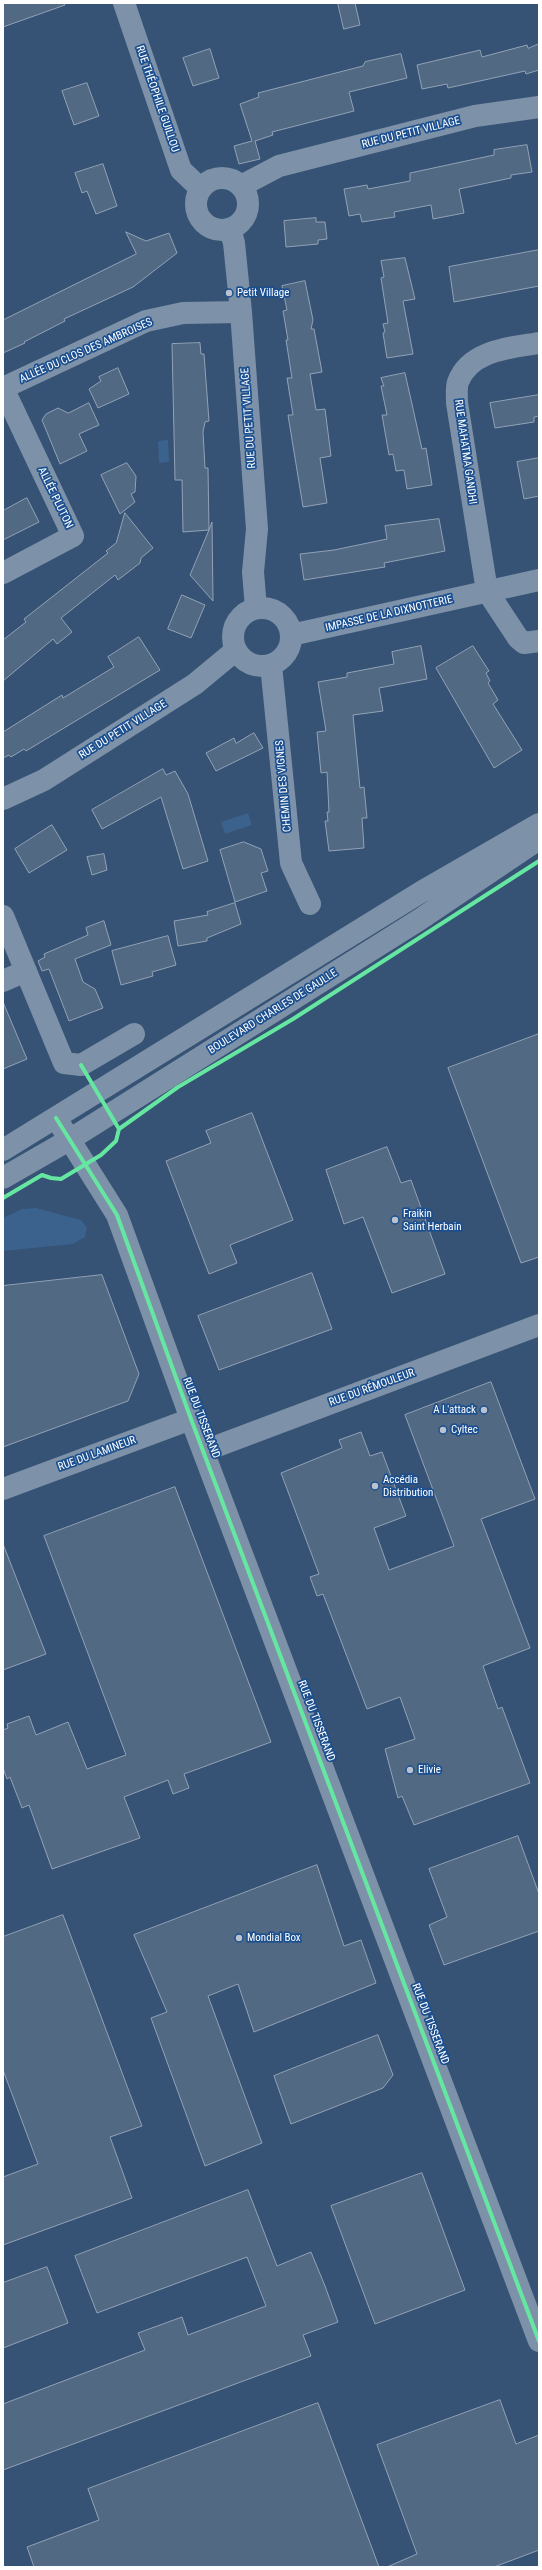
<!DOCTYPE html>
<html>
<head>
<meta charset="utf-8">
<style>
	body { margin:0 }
	#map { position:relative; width:542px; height:2570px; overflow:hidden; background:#365274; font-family:"Roboto Condensed",sans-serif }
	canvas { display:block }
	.frame { position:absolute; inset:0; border:4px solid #fff; pointer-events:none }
</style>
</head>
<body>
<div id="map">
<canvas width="542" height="2570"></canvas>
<div class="frame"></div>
</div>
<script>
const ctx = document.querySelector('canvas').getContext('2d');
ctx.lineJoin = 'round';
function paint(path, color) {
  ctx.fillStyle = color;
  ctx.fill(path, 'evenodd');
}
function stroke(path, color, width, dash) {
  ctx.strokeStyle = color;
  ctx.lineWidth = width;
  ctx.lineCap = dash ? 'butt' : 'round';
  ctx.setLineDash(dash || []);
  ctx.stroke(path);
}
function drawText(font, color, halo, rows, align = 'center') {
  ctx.font = font + ' "Roboto Condensed",sans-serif';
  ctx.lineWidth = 3.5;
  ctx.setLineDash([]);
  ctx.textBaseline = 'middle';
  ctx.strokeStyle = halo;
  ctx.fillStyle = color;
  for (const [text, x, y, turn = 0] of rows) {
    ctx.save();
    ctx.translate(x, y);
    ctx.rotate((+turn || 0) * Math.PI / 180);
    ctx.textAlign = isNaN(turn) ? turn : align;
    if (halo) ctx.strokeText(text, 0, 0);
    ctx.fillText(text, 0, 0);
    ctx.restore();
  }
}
const water = new Path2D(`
	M 168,440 L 169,462 L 159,463 L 158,441 Z
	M 248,813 L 252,825 L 225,834 L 221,822 Z
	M 36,1208 L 81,1220 L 87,1228 L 85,1237 L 73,1244 L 3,1251 L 3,1218 L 22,1209 Z`);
const building = new Path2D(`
	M 3,3 L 64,3 L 65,5 L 3,27 Z
	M 338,3 L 355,3 L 360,25 L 344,29 Z
	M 539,44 L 539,70 L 526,74 L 525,71 L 448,88 L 447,84 L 422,89 L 417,65 L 480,50 L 482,57 L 527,45 L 528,48 Z
	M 210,49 L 219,78 L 193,86 L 183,58 Z
	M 401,54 L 407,78 L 349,92 L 354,111 L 272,132 L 273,135 L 255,141 L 260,159 L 239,164 L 234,146 L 252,141 L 240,104 L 259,97 L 258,93 L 363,66 L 365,62 Z
	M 87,83 L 99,116 L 74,125 L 62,91 Z
	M 527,145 L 532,172 L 511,175 L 511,178 L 459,189 L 464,213 L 433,219 L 431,205 L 394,212 L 395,217 L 362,222 L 360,214 L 349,216 L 344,189 L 367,185 L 368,189 L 410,181 L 410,173 L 494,155 L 494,150 Z
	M 103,164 L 117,206 L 96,214 L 87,191 L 82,193 L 75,173 Z
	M 316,218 L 316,222 L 325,222 L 327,239 L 318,240 L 318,244 L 286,247 L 284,221 Z
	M 126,232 L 146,241 L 169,233 L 177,253 L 133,287 L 64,319 L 65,321 L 24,342 L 25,343 L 3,353 L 3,320 L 136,254 Z
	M 539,250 L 539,286 L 454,302 L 449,267 Z
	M 405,258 L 415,299 L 403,301 L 413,354 L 387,358 L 383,333 L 385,332 L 383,324 L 388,323 L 381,278 L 384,277 L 381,261 Z
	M 305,281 L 313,320 L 311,329 L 314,329 L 322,372 L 310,374 L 316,410 L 325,409 L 331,456 L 320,458 L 327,503 L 303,507 L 288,415 L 293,415 L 287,378 L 292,378 L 286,340 L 288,340 L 283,311 L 287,310 L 282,286 Z
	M 200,343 L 201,354 L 204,354 L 209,421 L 205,422 L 203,432 L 205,468 L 208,468 L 209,530 L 212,522 L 213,601 L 190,575 L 209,530 L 183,532 L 182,480 L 175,480 L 172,344 Z
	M 118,368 L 129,394 L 98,408 L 89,389 L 101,381 L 99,377 Z
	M 405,373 L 422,449 L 426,448 L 432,485 L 407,489 L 404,470 L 396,471 L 393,454 L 389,455 L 382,415 L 387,415 L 381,386 L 384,386 L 381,378 Z
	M 539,395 L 539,416 L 534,417 L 534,422 L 495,428 L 490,403 Z
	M 89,403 L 99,425 L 79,434 L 87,451 L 60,464 L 42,420 L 46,414 L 58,408 L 68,413 Z
	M 539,458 L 539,496 L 524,499 L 517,462 Z
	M 127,463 L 136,476 L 135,492 L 131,494 L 135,502 L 120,514 L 101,475 Z
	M 27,498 L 39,522 L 3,540 L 3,511 Z
	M 125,513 L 153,548 L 141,558 L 140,563 L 118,580 L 115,575 L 61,618 L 72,632 L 57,644 L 53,639 L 3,681 L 3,640 L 26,622 L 24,619 L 108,553 L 106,551 L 116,543 Z
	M 439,519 L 445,551 L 384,563 L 385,567 L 304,580 L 300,554 L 334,550 L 387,539 L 385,526 Z
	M 182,595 L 205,605 L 191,638 L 168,629 Z
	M 139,637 L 160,670 L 26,751 L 24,749 L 11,757 L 9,755 L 3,758 L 3,732 L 62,695 L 63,698 L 114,667 L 108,657 Z
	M 421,646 L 427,679 L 379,688 L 383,711 L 353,715 L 360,788 L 364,787 L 367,818 L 362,818 L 364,848 L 329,851 L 325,821 L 328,821 L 327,812 L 329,812 L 327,772 L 321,773 L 317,732 L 326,731 L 318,682 L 347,677 L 347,673 L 394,664 L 392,652 Z
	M 473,646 L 489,671 L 486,673 L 490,681 L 488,683 L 498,700 L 493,704 L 522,750 L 494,768 L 436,668 Z
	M 254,733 L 263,748 L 216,771 L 206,753 L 234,738 L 236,743 Z
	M 163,769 L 166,775 L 175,771 L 188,794 L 208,861 L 183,869 L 161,797 L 102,829 L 92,810 Z
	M 52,825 L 67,850 L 29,873 L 15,849 Z
	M 244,842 L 261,849 L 268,871 L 261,873 L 267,891 L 235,902 L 220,850 Z
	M 104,854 L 107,870 L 92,875 L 87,857 Z
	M 235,903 L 241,924 L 207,938 L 207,941 L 178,946 L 174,921 L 208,915 L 207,912 Z
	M 104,921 L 111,945 L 75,959 L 83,982 L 95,989 L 103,1008 L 69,1021 L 49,969 L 42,971 L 38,961 L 45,957 L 44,954 L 88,935 L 86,928 Z
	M 168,936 L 176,965 L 152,972 L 153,976 L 121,985 L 112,951 Z
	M 3,1002 L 27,1059 L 3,1069 Z
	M 539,1034 L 539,1257 L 521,1263 L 448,1068 Z
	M 252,1113 L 293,1220 L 230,1245 L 237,1263 L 209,1274 L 166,1161 L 211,1143 L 206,1131 Z
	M 387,1147 L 401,1183 L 411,1180 L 445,1274 L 392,1293 L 363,1217 L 344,1224 L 326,1170 Z
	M 312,1273 L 332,1329 L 219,1370 L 198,1316 Z
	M 102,1275 L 139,1374 L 128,1401 L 3,1447 L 3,1286 Z
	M 491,1382 L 535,1499 L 481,1519 L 530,1648 L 483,1666 L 498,1709 L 502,1707 L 530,1783 L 414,1825 L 402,1796 L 398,1798 L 385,1749 L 415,1739 L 400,1697 L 367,1709 L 323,1594 L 317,1596 L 310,1577 L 319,1574 L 281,1473 L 342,1448 L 339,1440 L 361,1432 L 370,1456 L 382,1452 L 406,1516 L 374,1528 L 389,1570 L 454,1546 L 405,1415 Z
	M 175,1487 L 271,1742 L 184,1774 L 189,1788 L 173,1794 L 168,1780 L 124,1797 L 140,1838 L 52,1869 L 29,1805 L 22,1808 L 10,1777 L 7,1779 L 3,1768 L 3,1730 L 8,1728 L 7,1724 L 29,1716 L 36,1735 L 68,1722 L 87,1769 L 126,1755 L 44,1536 Z
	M 3,1544 L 46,1654 L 3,1670 Z
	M 518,1836 L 539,1894 L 539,1931 L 444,1965 L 429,1925 L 447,1917 L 429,1869 Z
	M 317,1865 L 344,1946 L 361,1940 L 376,1983 L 254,2032 L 238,1984 L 208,1996 L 262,2143 L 205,2166 L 151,2018 L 167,2012 L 134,1935 Z
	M 63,1915 L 142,2126 L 110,2137 L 132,2198 L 3,2245 L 3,2177 L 38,2164 L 3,2070 L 3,1937 Z
	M 378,2035 L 393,2075 L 383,2088 L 291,2124 L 274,2076 Z
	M 422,2173 L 465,2290 L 375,2324 L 331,2206 Z
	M 248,2190 L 277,2266 L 311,2252 L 325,2286 L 338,2322 L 303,2335 L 311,2356 L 3,2470 L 3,2404 L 145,2350 L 138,2333 L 182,2317 L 188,2335 L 266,2306 L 247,2257 L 97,2313 L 75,2256 Z
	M 47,2267 L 68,2323 L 3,2348 L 3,2283 Z
	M 500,2400 L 516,2444 L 539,2435 L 539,2550 L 494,2567 L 387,2567 L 417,2554 L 377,2445 Z
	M 318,2403 L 379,2567 L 34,2567 L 27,2547 L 99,2520 L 88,2489 Z`);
const minor = new Path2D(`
	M 124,3 L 181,170 L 201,189
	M196 204a26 26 0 1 1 52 0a26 26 0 1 1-52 0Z
	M 241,186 L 279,166 L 475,116 L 539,107
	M 230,229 L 234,243 L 241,312 L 257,529 L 253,572 L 256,608
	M 539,343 C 510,348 470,350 458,382 C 456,388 457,397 457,403 L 487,591 L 518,638 L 524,643 L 539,641
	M 3,388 L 146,321 L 183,313 L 241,312
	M 3,573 L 73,536 L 3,388
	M233 637a29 29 0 1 1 58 0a29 29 0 1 1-58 0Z
	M 291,635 L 539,580
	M 271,665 L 291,863 L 310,904
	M 3,799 L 44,780 L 195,684 L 236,650
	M 3,916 L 64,1063 L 81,1065 L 134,1034
	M 3,981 L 26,971
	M 56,1118 L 117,1215 L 191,1419 L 539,2341
	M 3,1150 L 421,892 L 539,824
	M 3,1178 L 69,1140 L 419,920 L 539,839
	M 204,1451 L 539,1325
	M 3,1489 L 191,1419`);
const cycleway = new Path2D(`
	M 56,1118 L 117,1215 L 191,1419 L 539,2341
	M 119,1129 L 178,1087 L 293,1019 L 539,861
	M 3,1198 L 42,1175 L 51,1178 L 61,1179 L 101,1155 L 116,1141 L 119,1129 L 81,1065`);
const markers = [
	[229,293,4,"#b9c2ce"],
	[395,1220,4,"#b9c2ce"],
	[484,1410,4,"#b9c2ce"],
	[443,1430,4,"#b9c2ce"],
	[375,1486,4,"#b9c2ce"],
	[410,1770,4,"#b9c2ce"],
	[239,1938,4,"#b9c2ce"]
];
const streetNames = [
	["RUE THÉOPHILE GUILLOU",157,99,71],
	["RUE DU PETIT VILLAGE",411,133,-14],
	["ALLÉE DU CLOS DES AMBROISES",86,351,-24],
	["RUE DU PETIT VILLAGE",249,418,-94],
	["RUE MAHATMA GANDHI",465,452,82],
	["ALLÉE PLUTON",55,498,64],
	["IMPASSE DE LA DIXNOTTERIE",389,614,-13],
	["RUE DU PETIT VILLAGE",123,730,-32],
	["CHEMIN DES VIGNES",284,786,-95],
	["BOULEVARD CHARLES DE GAULLE",273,1012,-32],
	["RUE DU RÉMOULEUR",372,1388,-20],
	["RUE DU TISSERAND",201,1418,69],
	["RUE DU LAMINEUR",97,1454,-20],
	["RUE DU TISSERAND",316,1721,69],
	["RUE DU TISSERAND",430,2024,69]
];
const poiNames = [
	["Petit Village",237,293],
	["Fraikin",403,1214],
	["Saint Herbain",403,1227],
	["A L'attack",476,1410,"right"],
	["Cyltec",451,1430],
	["Accédia",383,1480],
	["Distribution",383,1493],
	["Elivie",418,1770],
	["Mondial Box",247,1938]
];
paint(water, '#3b618d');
paint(building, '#526984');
stroke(building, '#92a2b6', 1);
stroke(minor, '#7d92a8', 22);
stroke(cycleway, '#66e7a1', 4);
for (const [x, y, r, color] of markers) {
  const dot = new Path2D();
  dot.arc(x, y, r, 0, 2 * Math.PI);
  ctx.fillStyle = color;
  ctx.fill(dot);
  stroke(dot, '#1b4f8f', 1.5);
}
drawText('11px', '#fff', '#1b4f8f', streetNames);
drawText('11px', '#fff', '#1b4f8f', poiNames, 'left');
</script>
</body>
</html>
